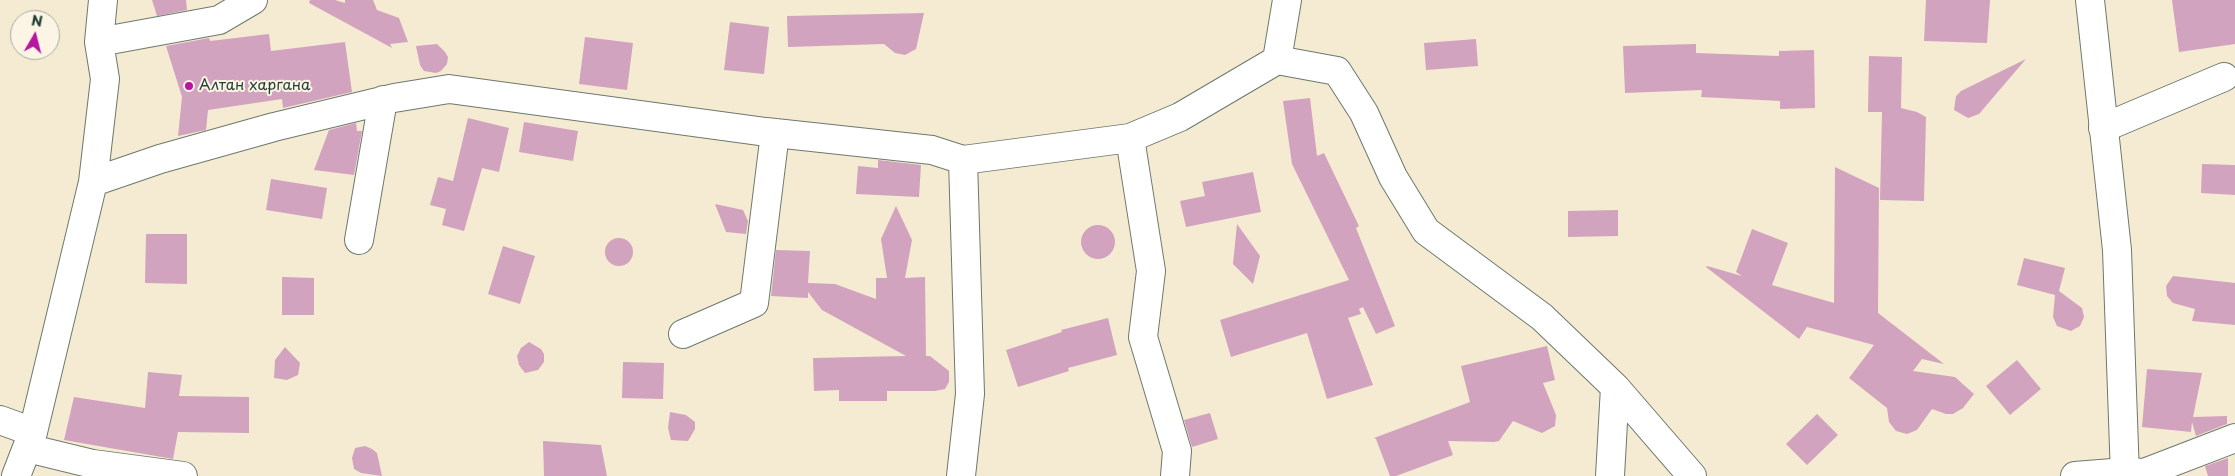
<!DOCTYPE html>
<html>
<head>
<meta charset="utf-8">
<style>
	body { margin:0 }
	#map { position:relative; width:2235px; height:476px; overflow:hidden; background:#f5ebd3; font-family:"Playpen Sans",sans-serif }
	canvas { display:block }
	.north { position:absolute; left:10px; top:10px; width:50px; height:50px; box-sizing:border-box; background:#fcf5e5; border:1px solid #a4ab9e; border-radius:50%; rotate:8deg; font-size:14px; font-weight:700; line-height:20px; text-align:center; color:#1f3d34 }
	.north::after { content:''; display:block; margin:auto; width:18px; height:22px; background:#b5179e; clip-path:polygon(50% 0,100% 100%,50% 72%,0 100%) }
</style>
</head>
<body>
<div id="map">
<canvas width="2235" height="476"></canvas>
<div class="north">N</div>
</div>
<script>
const ctx = document.querySelector('canvas').getContext('2d');
ctx.lineJoin = 'round';
function paint(path, color) {
  ctx.fillStyle = color;
  ctx.fill(path, 'evenodd');
}
function stroke(path, color, width, dash) {
  ctx.strokeStyle = color;
  ctx.lineWidth = width;
  ctx.lineCap = dash ? 'butt' : 'round';
  ctx.setLineDash(dash || []);
  ctx.stroke(path);
}
function drawText(font, color, halo, rows, align = 'center') {
  ctx.font = font + ' "Playpen Sans",sans-serif';
  ctx.lineWidth = 4;
  ctx.setLineDash([]);
  ctx.textBaseline = 'middle';
  ctx.strokeStyle = halo;
  ctx.fillStyle = color;
  for (const [text, x, y, turn = 0] of rows) {
    ctx.save();
    ctx.translate(x, y);
    ctx.rotate((+turn || 0) * Math.PI / 180);
    ctx.textAlign = isNaN(turn) ? turn : align;
    if (halo) ctx.strokeText(text, 0, 0);
    ctx.fillText(text, 0, 0);
    ctx.restore();
  }
}
const building = new Path2D(`
	M 152,0 L 186,0 L 187,10 L 157,16 Z
	M 310,0 L 335,0 L 345,3 L 345,0 L 373,0 L 377,10 L 399,18 L 408,42 L 390,44 L 392,48 L 309,3 Z
	M 1926,0 L 1990,0 L 1987,43 L 1924,41 Z
	M 2172,0 L 2235,0 L 2235,44 L 2179,52 Z
	M 924,13 L 916,49 L 905,55 L 895,53 L 884,44 L 788,47 L 787,16 Z
	M 730,22 L 769,27 L 764,74 L 724,70 Z
	M 269,34 L 271,51 L 345,42 L 352,92 L 283,108 L 282,99 L 208,110 L 206,130 L 178,136 L 182,97 L 166,46 L 209,38 L 210,41 Z
	M 585,37 L 633,43 L 627,90 L 579,84 Z
	M 1476,39 L 1478,66 L 1426,70 L 1424,43 Z
	M 437,44 L 445,52 L 448,57 L 447,64 L 441,71 L 436,73 L 424,71 L 420,65 L 416,46 Z
	M 1696,44 L 1696,53 L 1779,56 L 1779,51 L 1814,50 L 1815,108 L 1780,109 L 1780,101 L 1701,97 L 1702,90 L 1625,93 L 1623,46 Z
	M 1869,56 L 1902,57 L 1901,108 L 1917,112 L 1926,117 L 1924,201 L 1880,200 L 1882,112 L 1868,112 Z
	M 2026,59 L 1979,114 L 1968,118 L 1954,110 L 1956,96 L 1961,91 Z
	M 1310,98 L 1317,156 L 1324,153 L 1359,226 L 1356,228 L 1395,326 L 1376,334 L 1363,307 L 1359,309 L 1361,314 L 1348,318 L 1373,385 L 1327,399 L 1307,333 L 1231,357 L 1220,320 L 1349,280 L 1292,164 L 1283,101 Z
	M 468,118 L 509,128 L 499,172 L 482,168 L 464,231 L 442,225 L 446,209 L 430,205 L 438,177 L 453,181 Z
	M 524,122 L 578,131 L 573,161 L 519,152 Z
	M 356,123 L 357,131 L 362,131 L 354,175 L 314,170 L 329,130 Z
	M 878,160 L 921,165 L 919,197 L 856,194 L 858,166 L 878,168 Z
	M 2202,164 L 2235,165 L 2235,195 L 2201,193 Z
	M 1835,167 L 1879,188 L 1878,313 L 1944,364 L 1922,359 L 1913,371 L 1955,377 L 1974,394 L 1963,408 L 1953,414 L 1946,414 L 1932,409 L 1917,430 L 1907,434 L 1896,431 L 1889,422 L 1887,408 L 1849,378 L 1874,345 L 1807,327 L 1799,339 L 1706,267 L 1707,266 L 1742,276 L 1736,272 L 1752,229 L 1788,243 L 1772,285 L 1834,303 Z
	M 1253,172 L 1261,212 L 1186,227 L 1180,201 L 1205,196 L 1202,182 Z
	M 271,179 L 327,188 L 322,219 L 266,210 Z
	M 715,204 L 743,210 L 748,221 L 746,234 L 726,232 Z
	M 896,206 L 912,240 L 905,278 L 925,277 L 926,356 L 930,356 L 949,371 L 949,382 L 945,389 L 935,391 L 887,391 L 887,401 L 839,401 L 839,390 L 814,391 L 813,358 L 906,356 L 822,310 L 808,292 L 808,298 L 771,296 L 776,250 L 810,251 L 808,283 L 835,284 L 876,299 L 876,278 L 887,278 L 881,239 Z
	M 1618,210 L 1618,236 L 1568,237 L 1568,211 Z
	M 1237,224 L 1260,256 L 1253,284 L 1233,264 Z
	M1081 242a17 17 0 1 1 34 0a17 17 0 1 1-34 0Z
	M 146,234 L 187,234 L 187,284 L 145,283 Z
	M605 252a14 14 0 1 1 28 0a14 14 0 1 1-28 0Z
	M 503,246 L 535,256 L 520,304 L 488,294 Z
	M 2024,258 L 2065,268 L 2059,291 L 2082,308 L 2084,317 L 2080,326 L 2071,331 L 2057,326 L 2053,317 L 2055,295 L 2017,285 Z
	M 2173,276 L 2235,283 L 2235,325 L 2192,321 L 2195,309 L 2173,303 L 2167,296 L 2166,286 Z
	M 282,277 L 314,278 L 314,315 L 282,315 Z
	M 1108,318 L 1117,355 L 1068,368 L 1069,371 L 1018,387 L 1006,350 L 1062,332 L 1061,330 Z
	M 529,342 L 541,349 L 544,354 L 544,362 L 538,370 L 525,373 L 519,365 L 517,356 L 521,348 Z
	M 1547,346 L 1555,380 L 1543,383 L 1556,415 L 1555,426 L 1542,433 L 1513,421 L 1499,441 L 1494,442 L 1448,441 L 1453,455 L 1396,476 L 1390,476 L 1376,439 L 1374,438 L 1470,402 L 1461,366 Z
	M 285,347 L 300,363 L 298,375 L 287,380 L 274,378 L 275,360 Z
	M 2017,360 L 2041,389 L 2010,415 L 1986,386 Z
	M 623,362 L 664,363 L 663,399 L 622,398 Z
	M 2147,369 L 2202,373 L 2193,417 L 2227,416 L 2227,424 L 2196,436 L 2192,422 L 2191,432 L 2142,427 Z
	M 148,372 L 182,375 L 179,396 L 249,397 L 249,433 L 178,432 L 173,459 L 64,440 L 74,397 L 145,408 Z
	M 670,412 L 686,415 L 695,422 L 695,429 L 688,441 L 671,440 L 668,428 Z
	M 1210,413 L 1218,439 L 1192,447 L 1184,420 Z
	M 1817,414 L 1838,435 L 1807,465 L 1786,444 Z
	M 543,441 L 601,445 L 607,476 L 544,476 Z
	M 365,446 L 372,449 L 377,453 L 382,476 L 361,473 L 354,469 L 352,458 L 355,448 Z
	M 2228,458 L 2228,476 L 2208,476 L 2205,466 Z`);
const street = new Path2D(`
	M 99,42 L 219,20 L 253,0
	M 1277,60 L 1337,71 L 1364,113 L 1393,177 L 1426,231 L 1542,317 L 1615,387 L 1692,476
	M 2103,128 L 2224,77
	M 93,182 L 160,159 L 274,127 L 394,98 L 449,89 L 766,132 L 932,150 L 963,160 L 1130,138
	M 359,240 L 383,100
	M 683,334 L 754,303 L 775,133
	M 0,420 L 33,432
	M 27,448 L 93,464 L 183,476
	M 16,476 L 33,432 L 93,182 L 105,79 L 99,42 L 103,0
	M 961,476 L 970,394 L 963,160
	M 1175,476 L 1177,451 L 1143,337 L 1151,271 L 1130,138 L 1180,117 L 1277,60 L 1287,0
	M 1610,476 L 1615,387
	M 2075,476 L 2125,472 L 2144,473 L 2235,438`);
const secondary = new Path2D(`
	M 2090,0 L 2117,250 L 2125,476`);
const markers = [
	[189,86,5,"#b5179e"]
];
const poiNames = [
	["Алтан харгана",199,86]
];
paint(building, '#d2a3be');
stroke(street, '#6a7a6c', 30);
stroke(secondary, '#6a7a6c', 30);
stroke(street, '#fff', 28);
stroke(secondary, '#fff', 28);
for (const [x, y, r, color] of markers) {
  const dot = new Path2D();
  dot.arc(x, y, r, 0, 2 * Math.PI);
  ctx.fillStyle = color;
  ctx.fill(dot);
  stroke(dot, '#fcf5e5', 2);
}
drawText('15px', '#1f3d34', '#fcf5e5', poiNames, 'left');
</script>
</body>
</html>
